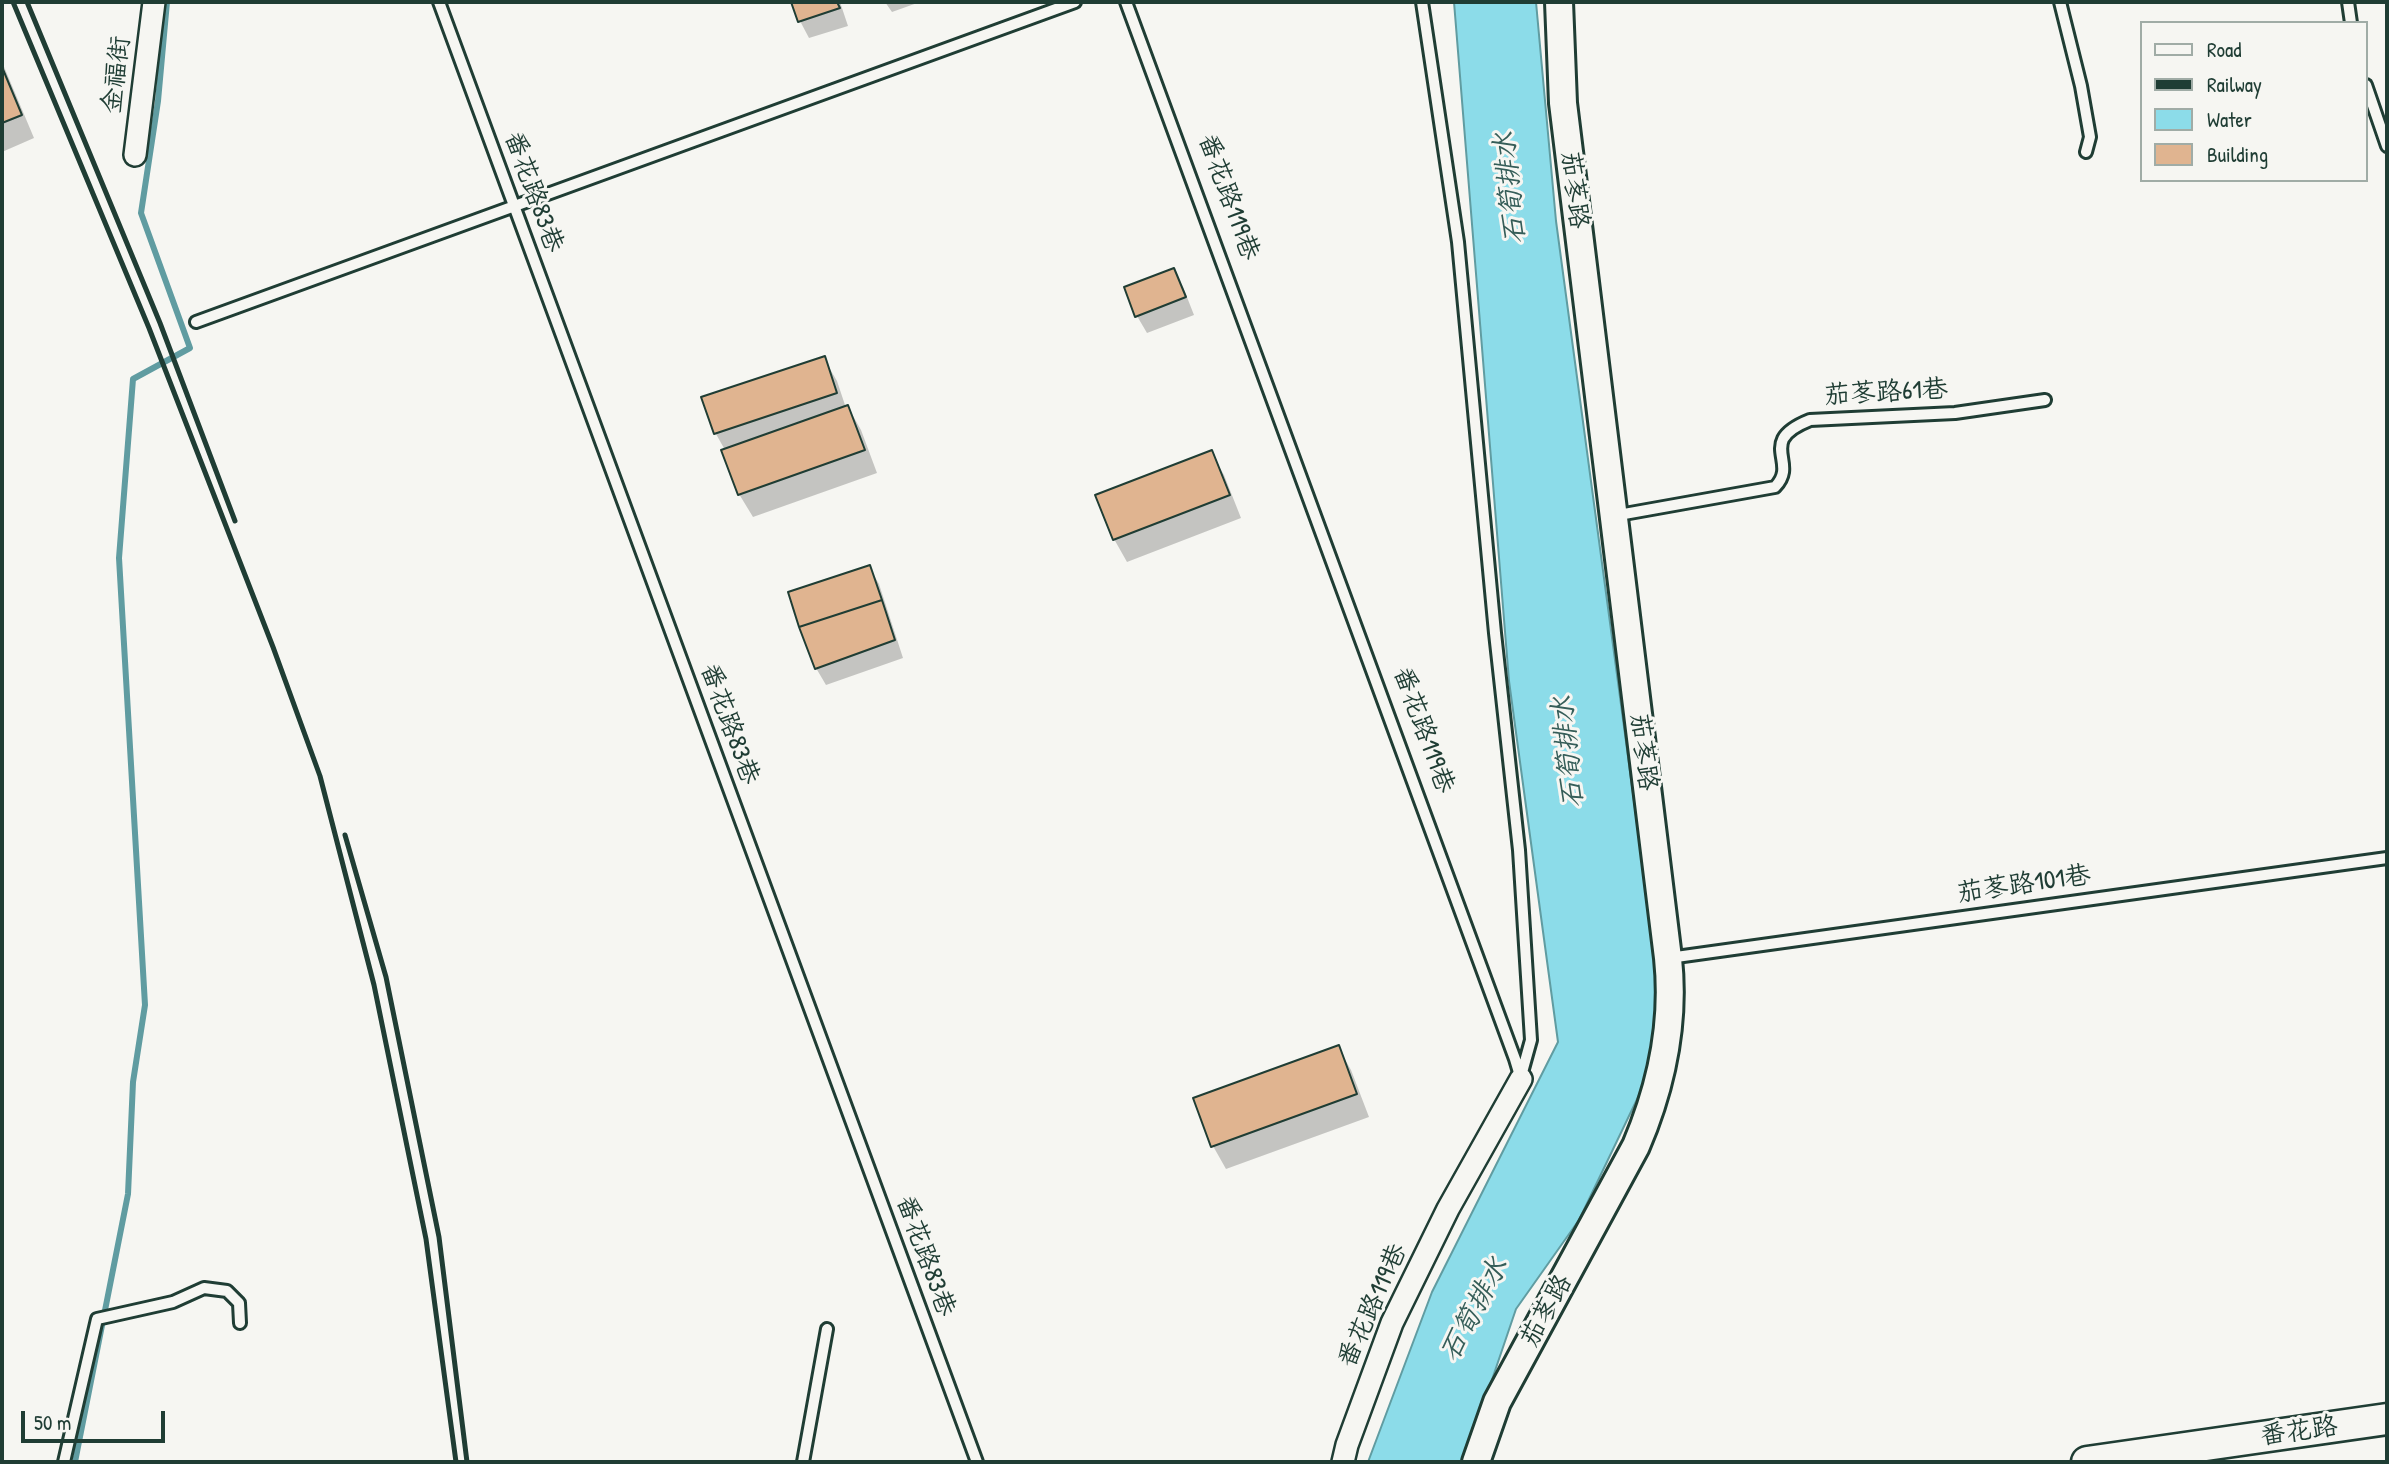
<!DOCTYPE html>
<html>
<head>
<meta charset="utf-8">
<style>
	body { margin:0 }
	#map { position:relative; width:2389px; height:1464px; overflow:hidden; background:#f6f6f2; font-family:"Patrick Hand",sans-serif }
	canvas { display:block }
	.frame { position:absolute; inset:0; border:4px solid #1f3d34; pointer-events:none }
	.legend { position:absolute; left:2140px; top:21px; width:228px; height:161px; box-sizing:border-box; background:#f6f6f2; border:2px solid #a0aca6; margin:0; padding:9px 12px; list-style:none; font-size:21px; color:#1f3d34 }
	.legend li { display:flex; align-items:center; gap:14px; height:35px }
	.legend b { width:35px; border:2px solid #a0aca6 }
	.scale { position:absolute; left:21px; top:1411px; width:144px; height:32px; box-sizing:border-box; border:4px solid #1f3d34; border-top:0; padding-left:9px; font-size:21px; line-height:24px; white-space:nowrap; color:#1f3d34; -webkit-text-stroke:5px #f6f6f2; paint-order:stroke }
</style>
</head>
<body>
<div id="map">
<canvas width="2389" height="1464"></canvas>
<div class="frame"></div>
<ul class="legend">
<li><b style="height:9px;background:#f6f6f2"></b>Road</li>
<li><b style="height:9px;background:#1f3d34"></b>Railway</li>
<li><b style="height:19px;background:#8cdce9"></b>Water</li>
<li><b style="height:19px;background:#e0b490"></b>Building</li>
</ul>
<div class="scale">50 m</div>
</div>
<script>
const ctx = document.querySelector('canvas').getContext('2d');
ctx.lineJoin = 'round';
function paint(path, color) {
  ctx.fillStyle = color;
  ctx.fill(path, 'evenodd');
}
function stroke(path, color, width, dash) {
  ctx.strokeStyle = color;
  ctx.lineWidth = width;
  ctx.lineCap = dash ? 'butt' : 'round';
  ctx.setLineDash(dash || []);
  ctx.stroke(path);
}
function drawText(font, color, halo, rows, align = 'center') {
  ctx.font = font + ' "Patrick Hand","LXGW WenKai TC",sans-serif';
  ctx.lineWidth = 6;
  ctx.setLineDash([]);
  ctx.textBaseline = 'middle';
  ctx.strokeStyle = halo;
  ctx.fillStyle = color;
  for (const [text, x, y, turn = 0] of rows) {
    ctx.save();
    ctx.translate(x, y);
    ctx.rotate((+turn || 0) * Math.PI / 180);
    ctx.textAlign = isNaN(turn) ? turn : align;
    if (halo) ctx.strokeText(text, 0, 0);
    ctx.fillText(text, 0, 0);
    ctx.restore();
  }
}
const water = new Path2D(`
	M 1454,2 L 1536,2 L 1556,221 L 1666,1039 L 1579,1220 L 1516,1309 L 1464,1462 L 1368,1462 L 1432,1292 L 1558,1042 L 1509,681 Z`);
const shadow = new Path2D(`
	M 793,2 L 840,2 L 848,26 L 809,38 L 800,21 Z
	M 885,2 L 920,2 L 892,12 Z
	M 2,62 L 34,138 L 2,152 Z
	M 1173,270 L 1183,287 L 1194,315 L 1147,333 L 1137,316 Z
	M 824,359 L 837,381 L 846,408 L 848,407 L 861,430 L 877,473 L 753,517 L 739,494 L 725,450 L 716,434 L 704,398 Z
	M 1211,453 L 1224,475 L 1241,518 L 1127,562 L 1114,539 Z
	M 869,567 L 879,584 L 903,658 L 826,685 L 816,668 Z
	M 1338,1047 L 1351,1070 L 1369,1117 L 1226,1169 L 1213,1146 L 1195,1099 Z`);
const stream = new Path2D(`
	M 75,1462 L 128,1194 L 133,1082 L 145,1005 L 119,558 L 133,379 L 190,348 L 141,213 L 158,101 L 167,2`);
const building = new Path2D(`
	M 791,2 L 837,2 L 840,8 L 798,22 Z
	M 2,67 L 22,115 L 2,123 Z
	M 1174,268 L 1186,297 L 1135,317 L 1124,287 Z
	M 825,356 L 837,393 L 714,434 L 701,397 Z
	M 848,405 L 865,450 L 738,495 L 721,450 Z
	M 1212,450 L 1230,495 L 1113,540 L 1095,495 Z
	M 870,565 L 882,600 L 799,627 L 788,592 Z
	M 882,600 L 895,640 L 815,669 L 799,627 Z
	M 1339,1045 L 1357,1094 L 1211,1147 L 1193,1098 Z`);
const service = new Path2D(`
	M 439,2 L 977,1462
	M 1126,2 L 1515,1059 L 1521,1079
	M 1422,2 L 1458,242 L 1495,633 L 1519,850 L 1531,1040 L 1521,1076
	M 2060,2 L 2081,86 L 2090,137 L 2086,152
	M 2348,2 L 2351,23
	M 2366,85 L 2387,146
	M 196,322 L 1075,2
	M 1613,516 L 1775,487 C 1800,462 1755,442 1810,420 L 1955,413 L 2045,400
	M 1669,958 L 2387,858
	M 64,1462 L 97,1319 L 173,1302 L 204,1288 L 227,1291 L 239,1303 L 240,1323
	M 803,1462 L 827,1329`);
const minor = new Path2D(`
	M 135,155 L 154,2
	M 1343,1462 L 1347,1445 L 1392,1323 L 1448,1209 L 1521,1079`);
const tertiary = new Path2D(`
	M 1476,1462 L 1497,1402 L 1636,1146 C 1662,1085 1675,1024 1668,958 L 1563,103 L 1559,2`);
const secondary = new Path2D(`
	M 2087,1462 L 2387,1419`);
const rail = new Path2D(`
	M 13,2 L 149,328 L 273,647 L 320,776 L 374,985 L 426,1239 L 456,1462
	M 27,2 L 160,323 L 235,521
	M 345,835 L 386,977 L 439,1237 L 467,1462`);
const streetNames = [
	["金福街",117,75,-83],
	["茄苳路",1574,190,83],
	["番花路83巷",533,192,70],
	["番花路119巷",1228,197,70],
	["茄苳路61巷",1886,393,-3],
	["番花路83巷",729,724,70],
	["番花路119巷",1423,730,70],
	["茄苳路",1643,752,83],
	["茄苳路101巷",2024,885,-8],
	["番花路83巷",925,1256,70],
	["番花路119巷",1373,1306,-66],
	["茄苳路",1547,1311,-61],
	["番花路",2299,1432,-8]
];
const waterNames = [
	["石筍排水",1511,188,-96],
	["石筍排水",1569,752,-96],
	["石筍排水",1475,1310,-62]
];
paint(water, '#8cdce9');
stroke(water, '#609ca1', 2);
paint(shadow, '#0003');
stroke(stream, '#609ca1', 6);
paint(building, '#e0b490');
stroke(building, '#1f3d34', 2);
stroke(service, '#1f3d34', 16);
stroke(minor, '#1f3d34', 26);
stroke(tertiary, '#1f3d34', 32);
stroke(secondary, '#1f3d34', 35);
stroke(service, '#f6f6f2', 10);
stroke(minor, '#f6f6f2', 21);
stroke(tertiary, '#f6f6f2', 26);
stroke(secondary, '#f6f6f2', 30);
stroke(rail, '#1f3d34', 5);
drawText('26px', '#1f3d34', '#f6f6f2', streetNames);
drawText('italic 28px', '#355d58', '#f6f6f2', waterNames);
</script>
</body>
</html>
